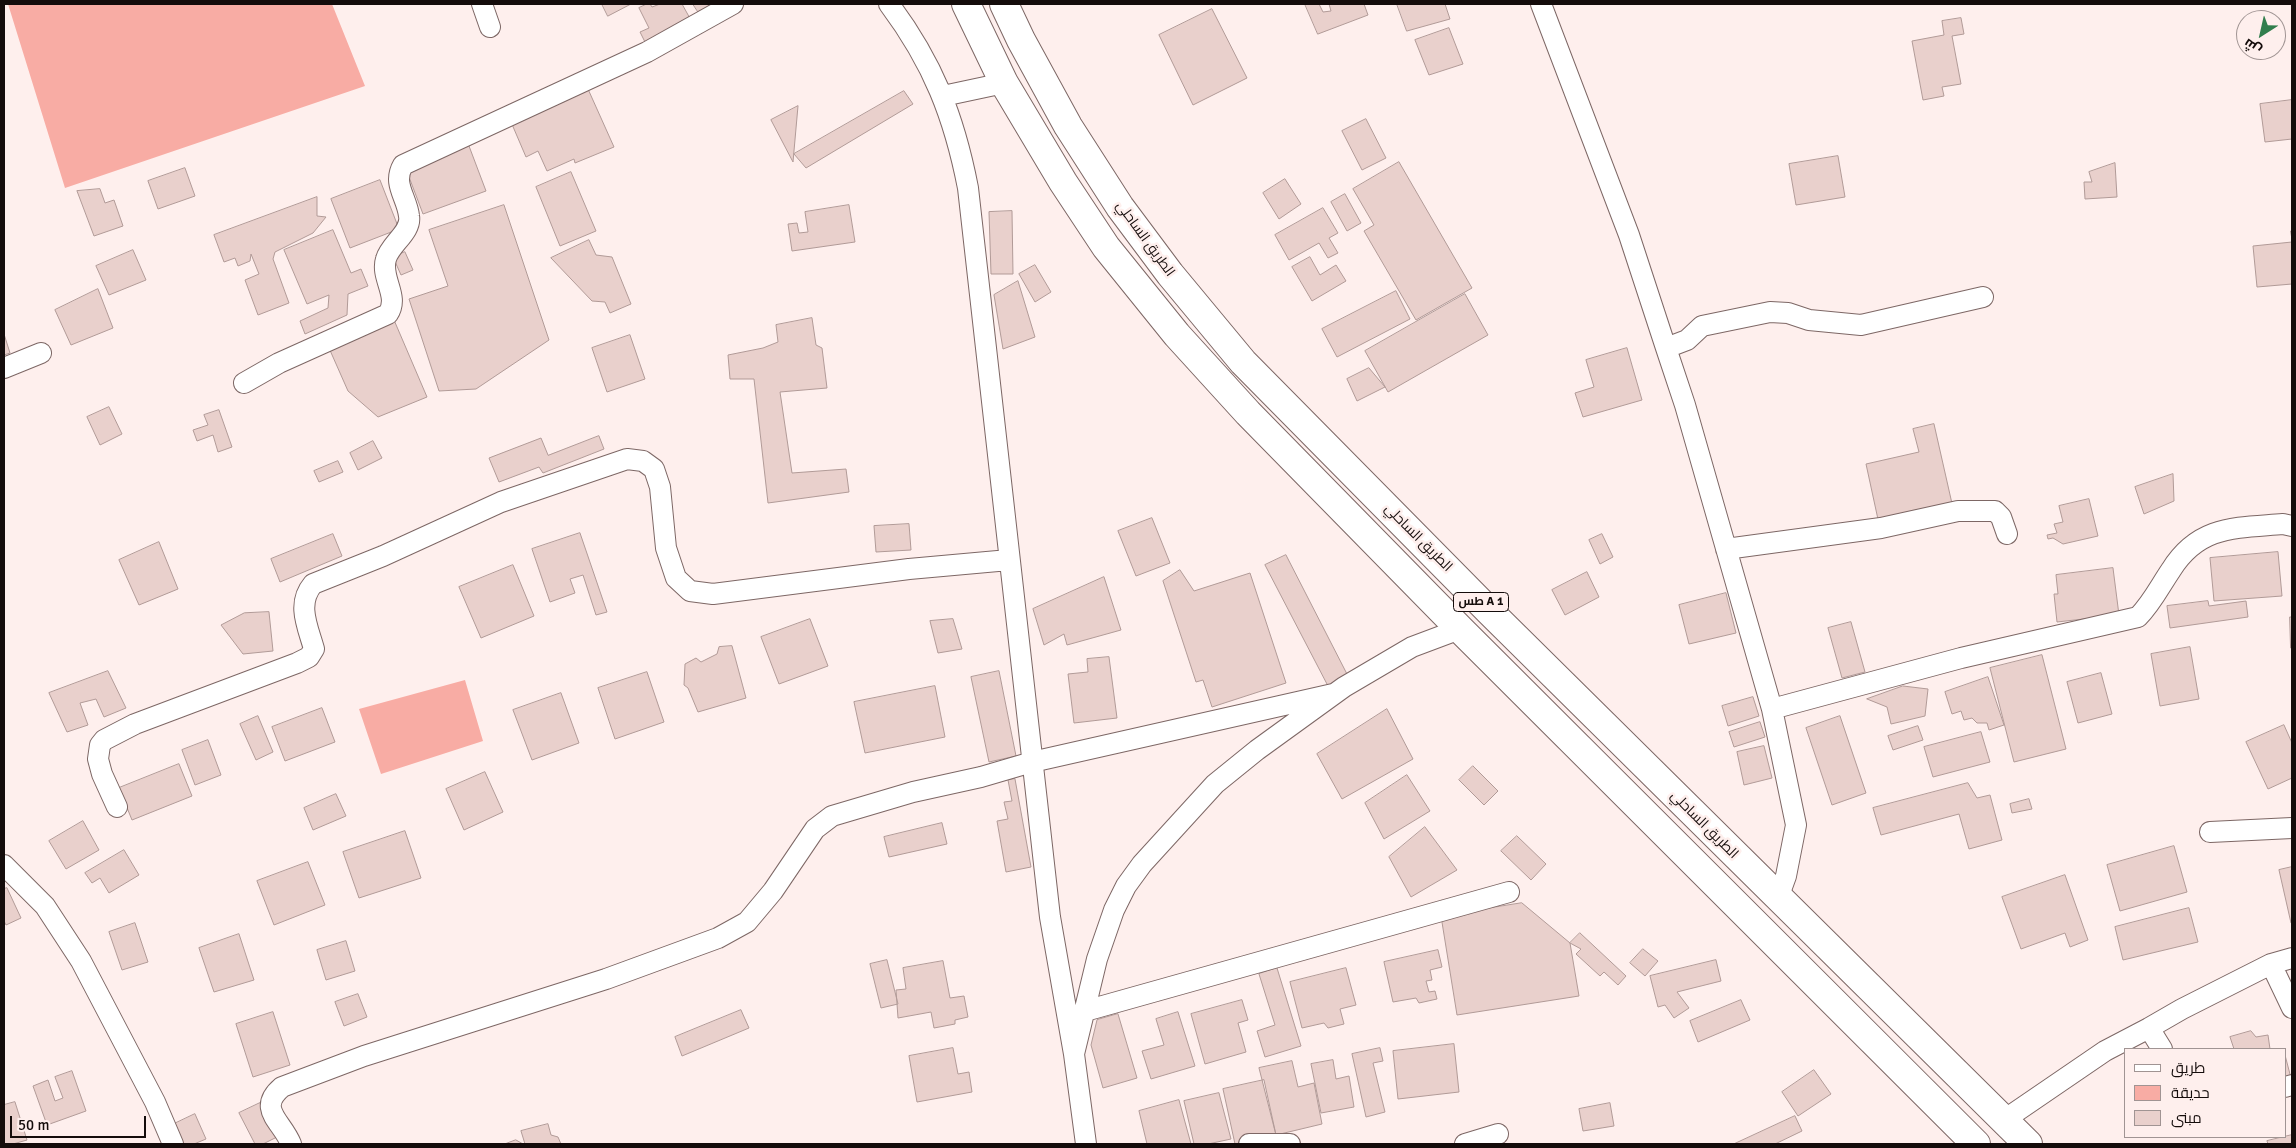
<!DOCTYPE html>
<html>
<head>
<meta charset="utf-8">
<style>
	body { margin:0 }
	#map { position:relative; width:2296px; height:1148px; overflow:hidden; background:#feefed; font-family:Signika,Cairo,sans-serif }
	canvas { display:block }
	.frame { position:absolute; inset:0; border:5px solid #140c0b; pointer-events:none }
	.legend { position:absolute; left:2124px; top:1048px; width:162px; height:90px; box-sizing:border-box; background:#feefed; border:1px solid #a09493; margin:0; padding:6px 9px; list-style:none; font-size:15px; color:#140c0b }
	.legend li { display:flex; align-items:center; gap:10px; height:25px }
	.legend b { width:25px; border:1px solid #a09493 }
	.north { position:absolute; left:2236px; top:10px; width:50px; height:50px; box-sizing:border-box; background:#feefed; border:1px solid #a09493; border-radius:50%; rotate:215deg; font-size:14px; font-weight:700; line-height:20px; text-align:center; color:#140c0b }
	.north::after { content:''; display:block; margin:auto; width:18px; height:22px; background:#317e4d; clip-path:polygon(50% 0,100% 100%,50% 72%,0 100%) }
	.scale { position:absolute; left:10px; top:1116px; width:136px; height:22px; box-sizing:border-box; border:2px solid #140c0b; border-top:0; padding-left:6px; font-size:15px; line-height:18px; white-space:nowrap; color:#140c0b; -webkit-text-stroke:4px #feefed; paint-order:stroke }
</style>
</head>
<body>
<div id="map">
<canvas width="2296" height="1148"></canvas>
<div class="frame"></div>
<ul class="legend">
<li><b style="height:6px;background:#fff"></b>طريق</li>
<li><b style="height:14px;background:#f8aca4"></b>حديقة</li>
<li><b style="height:14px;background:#e9d0cc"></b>مبنى</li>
</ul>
<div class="north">ش</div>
<div class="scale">50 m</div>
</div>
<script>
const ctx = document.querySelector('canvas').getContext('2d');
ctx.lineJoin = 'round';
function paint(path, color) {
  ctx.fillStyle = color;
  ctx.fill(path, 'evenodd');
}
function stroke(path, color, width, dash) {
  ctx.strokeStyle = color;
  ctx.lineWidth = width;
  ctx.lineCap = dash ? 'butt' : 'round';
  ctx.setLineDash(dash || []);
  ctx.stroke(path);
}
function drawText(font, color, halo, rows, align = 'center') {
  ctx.font = font + ' Signika,Cairo,sans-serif';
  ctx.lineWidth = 5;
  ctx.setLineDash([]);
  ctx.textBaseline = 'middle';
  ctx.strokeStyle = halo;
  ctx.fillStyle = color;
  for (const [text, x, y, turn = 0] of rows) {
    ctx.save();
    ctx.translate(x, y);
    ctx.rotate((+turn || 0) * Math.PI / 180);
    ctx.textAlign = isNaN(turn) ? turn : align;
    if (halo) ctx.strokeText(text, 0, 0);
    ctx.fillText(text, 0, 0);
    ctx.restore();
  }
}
const green = new Path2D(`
	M 8,4 L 332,4 L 365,86 L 65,188 Z
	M 465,680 L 483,741 L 381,774 L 359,709 Z`);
const building = new Path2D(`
	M 602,4 L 631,4 L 608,16 Z
	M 647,4 L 650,4 L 652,7 L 660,4 L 682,4 L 692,22 L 647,46 L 640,32 L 649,28 L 639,8 Z
	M 693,4 L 726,4 L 703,19 Z
	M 1305,4 L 1319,4 L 1323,12 L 1331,11 L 1329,4 L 1364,4 L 1368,15 L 1318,34 Z
	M 1397,4 L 1445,4 L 1450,19 L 1407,31 Z
	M 1212,9 L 1247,78 L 1193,105 L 1159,35 Z
	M 1961,18 L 1964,34 L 1952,36 L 1961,84 L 1942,87 L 1944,96 L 1923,100 L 1912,41 L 1944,35 L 1942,21 Z
	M 1449,28 L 1463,64 L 1429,75 L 1415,40 Z
	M 588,89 L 614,147 L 575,163 L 574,159 L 547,171 L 538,151 L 526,157 L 511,122 Z
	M 904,91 L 913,104 L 806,168 L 794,154 Z
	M 2292,100 L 2292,139 L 2265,142 L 2260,104 Z
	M 798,106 L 793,162 L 771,120 Z
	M 1366,119 L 1386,158 L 1362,170 L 1342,131 Z
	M 469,146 L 486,191 L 423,214 L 406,169 Z
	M 1838,156 L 1845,197 L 1796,205 L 1789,164 Z
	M 1399,162 L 1472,288 L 1416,320 L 1364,231 L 1374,225 L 1353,189 Z
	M 2115,163 L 2117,197 L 2085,199 L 2084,182 L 2092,182 L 2089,172 Z
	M 185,168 L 195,196 L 158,209 L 148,181 Z
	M 571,172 L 596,231 L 560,246 L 536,187 Z
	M 1285,179 L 1301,204 L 1279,219 L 1263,193 Z
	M 380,180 L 399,229 L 350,248 L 331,199 Z
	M 100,189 L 105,203 L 114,200 L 123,226 L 94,236 L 77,191 Z
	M 1345,194 L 1361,223 L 1347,231 L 1331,202 Z
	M 317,197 L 317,216 L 326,217 L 313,233 L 275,252 L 273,259 L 289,303 L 258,315 L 245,280 L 259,274 L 251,254 L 250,261 L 238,266 L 235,258 L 224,262 L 214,235 Z
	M 504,205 L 549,340 L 476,389 L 439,391 L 409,299 L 448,286 L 429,230 Z
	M 849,205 L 855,242 L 792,251 L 788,224 L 797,223 L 799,233 L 808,232 L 805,212 Z
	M 1323,208 L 1338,233 L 1329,238 L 1338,253 L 1328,258 L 1319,243 L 1289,260 L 1275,235 Z
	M 1012,211 L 1013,274 L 991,274 L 989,212 Z
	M 333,230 L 351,273 L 361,269 L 368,286 L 348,294 L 347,315 L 305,334 L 300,321 L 328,308 L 329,295 L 307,304 L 284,250 Z
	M 2291,231 L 2292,231 L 2292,284 L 2257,287 L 2253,246 L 2292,242 Z
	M 589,240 L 596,255 L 612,257 L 631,304 L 610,313 L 605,302 L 592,301 L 551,258 Z
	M 133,250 L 146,280 L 109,295 L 96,266 Z
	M 405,252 L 413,270 L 401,275 L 393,257 Z
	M 1310,257 L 1320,275 L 1336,265 L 1346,281 L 1312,301 L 1292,267 Z
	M 1035,265 L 1051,292 L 1035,302 L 1019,274 Z
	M 1018,281 L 1035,337 L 1003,349 L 994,295 Z
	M 98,289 L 113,328 L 71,345 L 55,310 Z
	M 1396,291 L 1410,319 L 1337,357 L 1322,329 Z
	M 1465,294 L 1488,335 L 1388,392 L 1365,351 Z
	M 812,318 L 816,345 L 822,348 L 827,388 L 780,392 L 792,473 L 846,469 L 849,492 L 768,503 L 754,379 L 730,379 L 728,355 L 763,348 L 778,342 L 776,325 Z
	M 394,320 L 427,397 L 378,417 L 348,391 L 329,348 Z
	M 4,334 L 10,353 L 4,355 Z
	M 630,335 L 645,379 L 607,392 L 592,348 Z
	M 1627,348 L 1642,400 L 1583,417 L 1575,393 L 1594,387 L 1586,360 Z
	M 1369,368 L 1385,387 L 1357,401 L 1347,379 Z
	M 109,407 L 122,434 L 100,445 L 87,417 Z
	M 219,410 L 232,447 L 218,452 L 213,435 L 197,441 L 193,430 L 208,425 L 204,415 Z
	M 1934,424 L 1953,508 L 1879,524 L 1866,464 L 1919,452 L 1913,429 Z
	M 599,436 L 604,449 L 543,473 L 539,467 L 499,482 L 489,458 L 541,438 L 548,455 Z
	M 373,441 L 382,458 L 358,470 L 350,453 Z
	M 338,461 L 343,472 L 319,482 L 314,471 Z
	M 2173,474 L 2174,501 L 2144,514 L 2135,487 Z
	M 2089,499 L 2098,536 L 2063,544 L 2053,538 L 2048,539 L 2047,535 L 2057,533 L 2054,524 L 2063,522 L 2059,506 Z
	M 1152,518 L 1170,563 L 1136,576 L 1118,531 Z
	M 909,524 L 911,550 L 876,552 L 874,526 Z
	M 580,533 L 607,612 L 596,615 L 583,575 L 570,579 L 575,593 L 550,602 L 532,549 Z
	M 333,534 L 342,556 L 280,582 L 271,559 Z
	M 1602,534 L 1613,557 L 1600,564 L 1589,540 Z
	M 159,542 L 178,589 L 139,605 L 119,560 Z
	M 2278,552 L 2282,596 L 2214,601 L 2210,558 Z
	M 1286,555 L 1348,676 L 1328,686 L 1265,565 Z
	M 513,565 L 534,616 L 481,638 L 459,587 Z
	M 2113,568 L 2119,615 L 2057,622 L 2054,594 L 2058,594 L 2056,575 Z
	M 1180,570 L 1194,591 L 1250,573 L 1286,683 L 1212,707 L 1203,680 L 1196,682 L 1163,581 Z
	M 1587,572 L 1599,597 L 1565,615 L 1552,590 Z
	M 1104,577 L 1121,630 L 1067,645 L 1064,634 L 1044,645 L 1033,609 Z
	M 1726,593 L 1736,633 L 1689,644 L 1679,605 Z
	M 2208,601 L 2209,606 L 2246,601 L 2248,617 L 2170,628 L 2167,606 Z
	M 269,612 L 273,651 L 243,654 L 221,625 L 244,613 Z
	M 2290,617 L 2292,617 L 2292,648 L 2291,648 Z
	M 810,619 L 828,666 L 779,684 L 761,637 Z
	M 953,619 L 962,649 L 938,653 L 930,621 Z
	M 1851,622 L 1865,672 L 1842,678 L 1828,628 Z
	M 732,646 L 746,698 L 698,712 L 688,688 L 684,685 L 685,664 L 696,658 L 701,662 L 717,654 L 719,647 Z
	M 2190,647 L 2199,699 L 2160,706 L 2151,654 Z
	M 2042,655 L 2066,749 L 2014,762 L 1990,668 Z
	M 1109,657 L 1117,718 L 1074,723 L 1068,674 L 1088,672 L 1087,659 Z
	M 108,671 L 126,708 L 104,717 L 96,699 L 80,703 L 88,725 L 67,732 L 49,693 Z
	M 999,671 L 1016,756 L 989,762 L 971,677 Z
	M 647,672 L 664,722 L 615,739 L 598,688 Z
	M 2101,673 L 2112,714 L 2078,723 L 2067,682 Z
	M 1988,677 L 2004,725 L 1989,730 L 1987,723 L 1977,723 L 1972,718 L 1964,720 L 1961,711 L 1952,714 L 1945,692 Z
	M 935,686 L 945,737 L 865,753 L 854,702 Z
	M 1903,686 L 1928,689 L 1925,716 L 1891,724 L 1887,707 L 1867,699 Z
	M 561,693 L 579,743 L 532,760 L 513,710 Z
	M 1753,697 L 1759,716 L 1728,726 L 1722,706 Z
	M 322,708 L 335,742 L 285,761 L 272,727 Z
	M 1387,709 L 1413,759 L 1342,799 L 1317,754 Z
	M 258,716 L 273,752 L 256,760 L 240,724 Z
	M 1840,716 L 1866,793 L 1832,805 L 1806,728 Z
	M 1760,722 L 1765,737 L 1734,747 L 1729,732 Z
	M 2284,725 L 2292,743 L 2292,778 L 2268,789 L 2246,742 Z
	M 1918,726 L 1923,740 L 1893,750 L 1888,736 Z
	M 1981,732 L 1990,762 L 1933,777 L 1924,747 Z
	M 208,740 L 221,775 L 195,785 L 182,750 Z
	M 1764,746 L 1772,778 L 1744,785 L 1737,752 Z
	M 179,764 L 192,796 L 132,820 L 119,788 Z
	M 1473,766 L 1498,791 L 1484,805 L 1459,780 Z
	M 485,772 L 503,812 L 464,830 L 446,789 Z
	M 1407,775 L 1430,811 L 1384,839 L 1365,803 Z
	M 1015,779 L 1031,867 L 1006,872 L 997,821 L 1008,819 L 1004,802 L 1012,801 L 1008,780 Z
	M 1968,783 L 1977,798 L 1990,795 L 2002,840 L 1969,849 L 1959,814 L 1881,835 L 1873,808 Z
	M 336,794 L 346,816 L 313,830 L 304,808 Z
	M 2029,799 L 2032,809 L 2012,813 L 2010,804 Z
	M 83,821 L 99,850 L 66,869 L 49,841 Z
	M 942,823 L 947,844 L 889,857 L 884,837 Z
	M 1425,827 L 1457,870 L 1411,897 L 1389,857 Z
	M 405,831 L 421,878 L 359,898 L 343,852 Z
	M 1517,836 L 1546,864 L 1531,880 L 1501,851 Z
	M 2174,846 L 2187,892 L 2120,911 L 2107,865 Z
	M 124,850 L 139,875 L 109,893 L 100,878 L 92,883 L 85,873 Z
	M 308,862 L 325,905 L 274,925 L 257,881 Z
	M 2292,867 L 2292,923 L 2291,923 L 2279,870 Z
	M 2065,875 L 2088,940 L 2070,947 L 2065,933 L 2021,949 L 2002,897 Z
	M 7,888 L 21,918 L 6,925 L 4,921 L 4,889 Z
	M 1522,903 L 1570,943 L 1579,996 L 1457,1015 L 1441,916 Z
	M 2189,908 L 2198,942 L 2123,960 L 2115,927 Z
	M 135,923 L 148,962 L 122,970 L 109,932 Z
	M 1580,933 L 1626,976 L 1618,985 L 1604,972 L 1600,976 L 1576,954 L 1581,949 L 1570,943 Z
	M 239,934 L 254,980 L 214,992 L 199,948 Z
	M 346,941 L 355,971 L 326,980 L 317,950 Z
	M 1643,949 L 1658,961 L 1645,976 L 1630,963 Z
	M 1438,950 L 1442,967 L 1430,970 L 1432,980 L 1426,981 L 1429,992 L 1435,991 L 1437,999 L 1419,1003 L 1416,998 L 1393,1002 L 1384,962 Z
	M 887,960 L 898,1004 L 881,1008 L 870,964 Z
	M 1716,960 L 1721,981 L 1677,992 L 1689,1008 L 1674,1018 L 1665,1005 L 1658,1007 L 1650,976 Z
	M 943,961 L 950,998 L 964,996 L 968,1017 L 955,1020 L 955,1024 L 934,1028 L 931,1012 L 898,1018 L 896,990 L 906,989 L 903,968 Z
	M 1277,968 L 1301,1046 L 1265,1057 L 1257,1031 L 1275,1025 L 1259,974 Z
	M 1346,968 L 1356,1005 L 1340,1009 L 1344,1024 L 1328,1028 L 1324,1023 L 1302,1028 L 1290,982 Z
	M 358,994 L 367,1017 L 344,1026 L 335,1002 Z
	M 1242,1000 L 1248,1020 L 1238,1023 L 1246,1052 L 1205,1064 L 1191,1014 Z
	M 1741,1000 L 1750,1020 L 1698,1042 L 1690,1021 Z
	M 741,1010 L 749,1028 L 682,1056 L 675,1037 Z
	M 273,1012 L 290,1065 L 253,1077 L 236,1024 Z
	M 1178,1012 L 1195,1066 L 1151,1079 L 1142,1051 L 1164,1045 L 1156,1019 Z
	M 1118,1014 L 1137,1078 L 1103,1088 L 1091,1045 L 1097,1020 Z
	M 2251,1031 L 2256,1037 L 2268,1035 L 2270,1049 L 2234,1049 L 2230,1037 Z
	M 1454,1044 L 1459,1092 L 1398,1099 L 1393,1051 Z
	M 953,1048 L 958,1074 L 969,1072 L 972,1092 L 917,1102 L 909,1056 Z
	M 1380,1048 L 1383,1061 L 1373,1063 L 1385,1112 L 1366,1117 L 1352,1054 Z
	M 2285,1055 L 2291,1078 L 2285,1080 Z
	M 1333,1060 L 1336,1079 L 1349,1076 L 1354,1107 L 1321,1113 L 1311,1064 Z
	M 1292,1061 L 1298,1087 L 1314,1083 L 1322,1124 L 1276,1135 L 1259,1068 Z
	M 1814,1070 L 1831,1094 L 1798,1116 L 1782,1092 Z
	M 72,1071 L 86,1111 L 47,1125 L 33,1086 L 48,1080 L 55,1101 L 63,1098 L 55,1077 Z
	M 1264,1080 L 1276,1135 L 1235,1144 L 1223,1089 Z
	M 1219,1093 L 1231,1139 L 1208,1144 L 1194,1144 L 1184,1101 Z
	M 1179,1100 L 1191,1144 L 1147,1144 L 1139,1111 Z
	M 15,1102 L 27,1140 L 13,1144 L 4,1144 L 4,1105 Z
	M 260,1103 L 277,1137 L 263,1144 L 255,1144 L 239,1113 Z
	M 1610,1103 L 1614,1126 L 1583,1131 L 1579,1109 Z
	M 195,1114 L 206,1139 L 194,1144 L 183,1144 L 174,1124 Z
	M 1795,1116 L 1802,1131 L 1775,1144 L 1734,1144 Z
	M 548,1124 L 551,1135 L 558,1137 L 561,1144 L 525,1144 L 521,1131 Z
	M 2292,1135 L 2292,1144 L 2268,1144 L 2267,1141 Z
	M 516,1140 L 523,1144 L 505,1144 Z`);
const minor = new Path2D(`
	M 482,4 L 490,27
	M 889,4 C 933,63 954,116 968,188 L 1050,917 L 1074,1054
	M 1541,4 L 1629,235 L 1666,348 L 1685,405 L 1772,709 L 1796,825 L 1786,876 L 1778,898
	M 943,96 L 1004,83
	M 1666,348 L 1687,340 L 1702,326 L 1770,312 L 1788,313 L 1809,320 L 1861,325 L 1983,297
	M 4,368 L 41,353
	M 244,383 L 279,363 L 388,314 C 400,296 380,278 386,259 C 390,244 412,232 409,216 C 407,197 392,184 403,165 L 647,52 L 733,4
	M 1726,549 L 1881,528 L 1958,511 L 1995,511 L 2001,517 L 2007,534
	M 1772,709 L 1961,658 L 2138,617 C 2152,603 2160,586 2171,570 C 2199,525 2236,528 2283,524 L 2292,526
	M 117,807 L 102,774 L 98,759 L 100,745 L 104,740 L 135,724 L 297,663 L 309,657 L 314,649 C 308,627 296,604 313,584 L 383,556 L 501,502 L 627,459 L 643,461 L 654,469 L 660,487 L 666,548 L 676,578 L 690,591 L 713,594 L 909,569 L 1009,560
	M 2210,832 L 2292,828
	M 4,865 L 45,906 L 81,961 L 155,1102 L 173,1144
	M 2271,964 L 2292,1008
	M 1085,1011 L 1509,892
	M 2149,1028 L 2162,1049
	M 2285,1087 L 2292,1085
	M 2004,1120 L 2105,1051 L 2149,1028 L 2182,1009 L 2271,964 L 2292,958
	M 291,1144 C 282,1121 256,1109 282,1087 L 364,1056 L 606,979 L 718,938 L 747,922 L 773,891 L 815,829 L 832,816 L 913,792 L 981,777 L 1032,762 L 1333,694
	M 1086,1144 L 1074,1054 L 1097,959 L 1114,910 L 1126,886 L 1142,864 L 1215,784 L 1257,750 L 1344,687 L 1412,647 L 1460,629
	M 1249,1144 L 1290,1144
	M 1465,1144 L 1498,1134`);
const highway = new Path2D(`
	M 966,4 L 1004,83 L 1063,182 L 1106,247 L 1177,335 L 1248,413 L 1460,629 L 1976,1144
	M 1004,4 L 1021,40 L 1068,126 L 1120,207 L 1170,274 L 1243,362 L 1490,612 L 2028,1144`);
const shields = [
	[1481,602,55]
];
const shieldNames = [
	["طس A 1",1481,602]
];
const streetNames = [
	["الطريق الساحلي",1145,239,54],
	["الطريق الساحلي",1418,538,45],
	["الطريق الساحلي",1704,825,45]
];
paint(green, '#f8aca4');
paint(building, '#e9d0cc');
stroke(building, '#b19a97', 1);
stroke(minor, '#7d6765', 22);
stroke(highway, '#7d6765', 30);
stroke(minor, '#fff', 20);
stroke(highway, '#fff', 28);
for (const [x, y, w] of shields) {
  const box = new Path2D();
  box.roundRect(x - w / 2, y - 9.5, w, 19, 4);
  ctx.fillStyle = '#feefed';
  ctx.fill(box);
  stroke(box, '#140c0b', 1);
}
drawText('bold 12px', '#140c0b', null, shieldNames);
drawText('14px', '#140c0b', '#feefed', streetNames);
</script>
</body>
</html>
